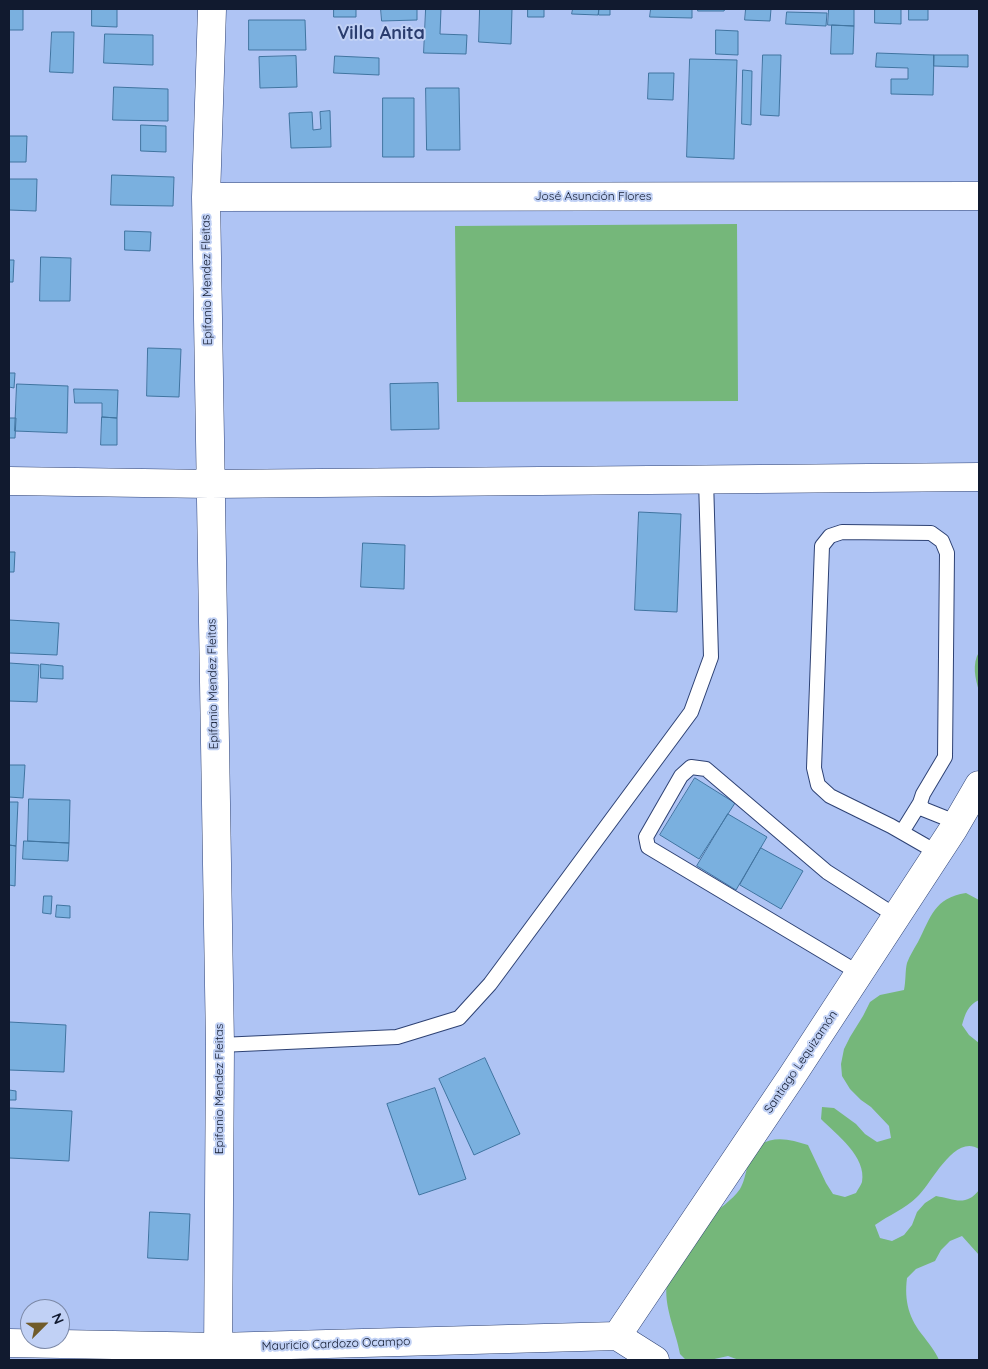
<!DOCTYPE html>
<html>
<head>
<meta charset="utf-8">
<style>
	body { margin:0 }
	#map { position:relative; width:988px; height:1369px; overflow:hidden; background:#afc4f4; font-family:Quicksand,sans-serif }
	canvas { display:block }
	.frame { position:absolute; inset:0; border:10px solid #111a2f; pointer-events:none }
	.north { position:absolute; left:20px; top:1299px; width:50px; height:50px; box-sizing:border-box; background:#c1d1f5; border:1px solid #7b88a6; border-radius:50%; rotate:67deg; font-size:14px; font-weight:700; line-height:20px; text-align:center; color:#111a2f }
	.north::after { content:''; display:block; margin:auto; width:18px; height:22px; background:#705b2a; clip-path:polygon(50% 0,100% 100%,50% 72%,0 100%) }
</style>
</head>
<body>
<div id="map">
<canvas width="988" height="1369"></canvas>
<div class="frame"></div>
<div class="north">N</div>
</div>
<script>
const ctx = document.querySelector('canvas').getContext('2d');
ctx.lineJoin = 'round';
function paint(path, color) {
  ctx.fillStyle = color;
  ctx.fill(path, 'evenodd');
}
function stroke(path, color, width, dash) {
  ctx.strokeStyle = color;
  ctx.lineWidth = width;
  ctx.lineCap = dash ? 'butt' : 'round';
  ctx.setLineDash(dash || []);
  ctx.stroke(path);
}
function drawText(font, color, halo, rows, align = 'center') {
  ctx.font = font + ' Quicksand,sans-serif';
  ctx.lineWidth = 4;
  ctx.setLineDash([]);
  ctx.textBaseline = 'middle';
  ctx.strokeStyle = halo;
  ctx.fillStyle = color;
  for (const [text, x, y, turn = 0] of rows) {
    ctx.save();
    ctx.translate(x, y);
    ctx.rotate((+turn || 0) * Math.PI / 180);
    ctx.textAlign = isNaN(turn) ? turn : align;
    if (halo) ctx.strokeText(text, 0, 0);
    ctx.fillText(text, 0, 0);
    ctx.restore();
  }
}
const green = new Path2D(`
	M 737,224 L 738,401 L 457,402 L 455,226 Z
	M 979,652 L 979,691 C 975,678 972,664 979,652 Z
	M 966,893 L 979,900 L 979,1000 C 968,1005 965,1014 962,1025 L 969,1035 L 979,1043 L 979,1149 C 954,1133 931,1185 917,1197 C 905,1209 889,1215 875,1225 L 880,1238 L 892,1241 L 904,1235 L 912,1225 L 917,1212 L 925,1203 L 936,1196 C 954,1199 966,1207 979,1190 L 979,1255 L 962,1236 L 950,1241 L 941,1250 L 935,1261 L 916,1269 L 907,1278 C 904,1301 909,1319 924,1337 C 930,1345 935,1351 939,1360 L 739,1360 L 728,1356 L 710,1360 L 686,1360 L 680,1354 C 676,1331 663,1306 667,1282 C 682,1261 694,1239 710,1219 C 718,1208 732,1201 740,1189 C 748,1176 746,1154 760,1145 C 775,1135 792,1140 808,1145 L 826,1183 L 833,1194 L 845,1197 L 856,1193 C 858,1189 861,1185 862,1182 C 867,1157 836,1134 821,1119 L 822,1107 L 834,1108 L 856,1124 L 865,1134 L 877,1142 L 891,1138 L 889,1126 L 871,1107 L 861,1100 L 850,1089 L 842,1076 L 841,1064 L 844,1049 L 850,1037 L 863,1016 L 870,1002 L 880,995 L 904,990 C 906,981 905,971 907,963 C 910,955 914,949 918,942 C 931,917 934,898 966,893 Z`);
const building = new Path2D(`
	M 9,9 L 23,9 L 23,30 L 9,30 Z
	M 92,9 L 117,9 L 117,27 L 92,26 Z
	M 334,9 L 356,9 L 356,17 L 334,17 Z
	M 381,9 L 417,9 L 417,20 L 382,21 Z
	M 426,9 L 441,9 L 440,34 L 467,35 L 466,54 L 424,53 Z
	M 480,9 L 512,9 L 511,44 L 479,42 Z
	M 528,9 L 544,9 L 544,17 L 528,17 Z
	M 573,9 L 599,9 L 598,15 L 572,14 Z
	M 599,9 L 610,9 L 610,15 L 599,15 Z
	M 651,9 L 692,9 L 692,18 L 650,17 Z
	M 698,9 L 725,9 L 724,11 L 698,11 Z
	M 746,9 L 771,9 L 770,21 L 745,20 Z
	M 829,9 L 854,9 L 854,26 L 828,25 Z
	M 875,9 L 901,9 L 901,24 L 875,23 Z
	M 909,9 L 928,9 L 928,20 L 909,20 Z
	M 787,12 L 827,13 L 826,26 L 786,24 Z
	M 249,20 L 305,20 L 306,50 L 249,50 Z
	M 832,25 L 854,26 L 853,54 L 831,54 Z
	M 716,30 L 738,31 L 738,55 L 716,54 Z
	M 52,32 L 74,32 L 73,73 L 50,72 Z
	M 105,34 L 153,35 L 153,65 L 104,63 Z
	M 877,53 L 934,55 L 933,95 L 891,94 L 891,79 L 908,79 L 908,68 L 876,67 Z
	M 763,55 L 781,55 L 779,116 L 761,115 Z
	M 934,55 L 968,55 L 968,67 L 934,66 Z
	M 296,56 L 297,87 L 260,88 L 259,57 Z
	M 335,56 L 379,58 L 379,75 L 334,73 Z
	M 690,59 L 737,60 L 734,159 L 687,157 Z
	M 743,70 L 752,71 L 751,125 L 742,124 Z
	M 649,73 L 674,73 L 673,100 L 648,99 Z
	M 114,87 L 168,89 L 168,121 L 113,120 Z
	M 426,88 L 459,88 L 460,150 L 427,150 Z
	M 383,98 L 414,98 L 414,157 L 383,157 Z
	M 330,111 L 331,147 L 291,148 L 289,113 L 312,112 L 313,130 L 321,129 L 320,112 Z
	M 141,125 L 166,126 L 166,152 L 141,151 Z
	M 9,136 L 27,136 L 26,162 L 9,162 Z
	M 112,175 L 174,177 L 173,206 L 111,205 Z
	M 9,179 L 37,179 L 36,211 L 9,210 Z
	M 125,231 L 151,232 L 150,251 L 125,250 Z
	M 41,257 L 71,258 L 70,301 L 40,301 Z
	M 9,260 L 14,260 L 13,282 L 9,282 Z
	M 148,348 L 181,349 L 179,397 L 147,396 Z
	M 9,373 L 15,373 L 14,388 L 9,387 Z
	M 438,383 L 439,429 L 391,430 L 390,384 Z
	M 17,384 L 68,386 L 67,433 L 15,431 Z
	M 74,389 L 118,390 L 117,418 L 102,417 L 102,403 L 75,403 Z
	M 102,417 L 117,418 L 117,445 L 101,445 Z
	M 9,418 L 16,418 L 15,438 L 9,438 Z
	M 639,512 L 681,514 L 677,612 L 635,610 Z
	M 363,543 L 405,545 L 404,589 L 361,587 Z
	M 9,552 L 15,552 L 14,572 L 9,572 Z
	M 9,620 L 59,623 L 57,655 L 9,653 Z
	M 9,663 L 39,665 L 37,702 L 9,701 Z
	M 41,664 L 63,666 L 63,679 L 41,678 Z
	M 9,765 L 25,765 L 23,798 L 9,797 Z
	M 695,778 L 735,803 L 699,859 L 660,835 Z
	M 29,799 L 70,800 L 69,843 L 28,841 Z
	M 9,802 L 18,802 L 16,846 L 9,845 Z
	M 728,814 L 767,837 L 736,890 L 697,866 Z
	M 24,841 L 69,843 L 68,861 L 23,859 Z
	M 9,845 L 16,846 L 15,886 L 9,885 Z
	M 761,848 L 803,871 L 781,909 L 740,885 Z
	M 44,896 L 52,896 L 51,914 L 43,913 Z
	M 57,905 L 70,906 L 70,918 L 56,917 Z
	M 9,1022 L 66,1025 L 64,1072 L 9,1070 Z
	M 485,1058 L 520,1134 L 474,1155 L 439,1079 Z
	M 435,1088 L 466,1179 L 419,1195 L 387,1104 Z
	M 9,1090 L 16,1091 L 16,1100 L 9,1100 Z
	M 9,1108 L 72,1111 L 69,1161 L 9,1158 Z
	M 150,1212 L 190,1214 L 188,1260 L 148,1258 Z`);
const lane = new Path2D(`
	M 902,832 L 920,803
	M 938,853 L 891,826 L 830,796 L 818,785 L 814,768 L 822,546 L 830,536 L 842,532 L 931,533 L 942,541 L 947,553 L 945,757 L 923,794 L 920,803 L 923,809 L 958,823
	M 859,973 L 648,847 L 646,837 L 681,776 L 691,767 L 706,769 L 827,872 L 896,916
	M 220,1045 L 397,1037 L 459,1018 L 490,984 L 691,712 L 711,657 L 706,479`);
const street = new Path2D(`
	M 212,9 L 206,197 L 220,1045 L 218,1360
	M 206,197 L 979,196
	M 9,481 L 210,484 L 979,477
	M 617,1336 L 792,1076 L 954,828 L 979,785
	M 9,1343 L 218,1347 L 617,1336 L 655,1360`);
const streetNames = [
	["José Asunción Flores",593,196],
	["Epifanio Mendez Fleitas",207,280,-91],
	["Epifanio Mendez Fleitas",213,684,-91],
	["Santiago Lequizamón",801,1062,-56],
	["Epifanio Mendez Fleitas",219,1089,-90],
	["Mauricio Cardozo Ocampo",336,1344,-2]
];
const districtNames = [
	["Villa Anita",381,34]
];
paint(green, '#75b77a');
paint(building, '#7ab0df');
stroke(building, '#4074a0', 1);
stroke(lane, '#2e4274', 16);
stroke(street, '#2e4274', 29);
stroke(lane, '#fff', 14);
stroke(street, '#fff', 28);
drawText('12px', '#111a2f', '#c1d1f5', streetNames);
drawText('bold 18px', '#2a3d6f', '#c1d1f5', districtNames);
</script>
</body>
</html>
